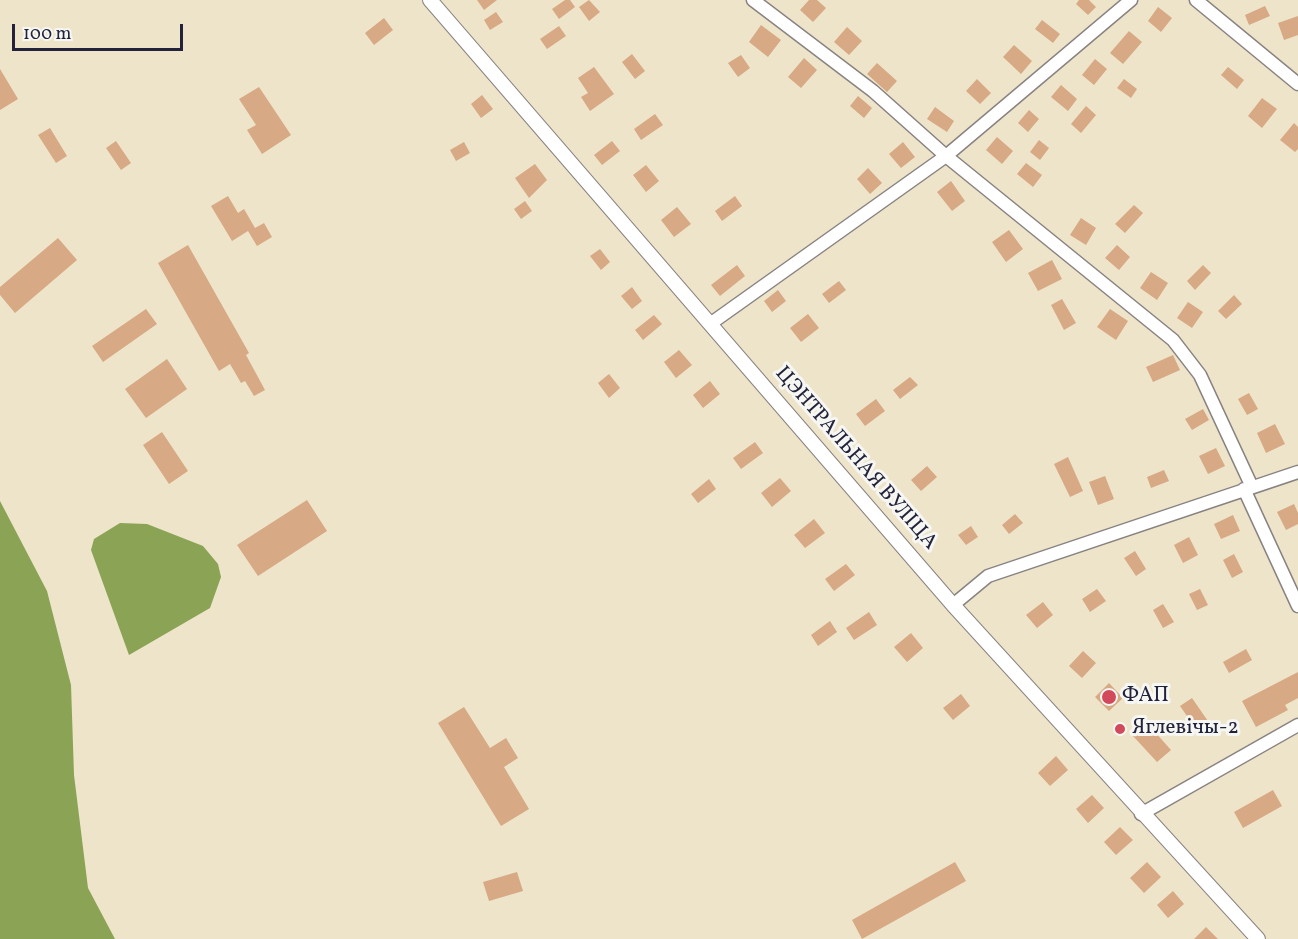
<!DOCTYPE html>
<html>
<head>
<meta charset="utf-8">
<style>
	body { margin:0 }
	#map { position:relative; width:1298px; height:939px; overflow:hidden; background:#eee4c9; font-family:Vollkorn,serif }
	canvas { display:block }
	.scale { position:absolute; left:12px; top:24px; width:171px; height:27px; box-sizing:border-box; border:3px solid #22223b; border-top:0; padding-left:8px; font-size:18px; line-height:21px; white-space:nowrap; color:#22223b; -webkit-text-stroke:4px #f6f6f2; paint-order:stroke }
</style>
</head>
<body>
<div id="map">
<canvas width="1298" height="939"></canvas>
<div class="scale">100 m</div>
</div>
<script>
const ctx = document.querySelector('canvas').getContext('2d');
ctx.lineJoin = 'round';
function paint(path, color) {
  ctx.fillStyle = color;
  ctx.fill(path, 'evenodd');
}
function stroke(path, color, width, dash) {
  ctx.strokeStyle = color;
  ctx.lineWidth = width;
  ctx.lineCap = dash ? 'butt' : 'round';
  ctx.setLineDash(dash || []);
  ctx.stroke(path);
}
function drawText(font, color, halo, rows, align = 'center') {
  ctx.font = font + ' Vollkorn,serif';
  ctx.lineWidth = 6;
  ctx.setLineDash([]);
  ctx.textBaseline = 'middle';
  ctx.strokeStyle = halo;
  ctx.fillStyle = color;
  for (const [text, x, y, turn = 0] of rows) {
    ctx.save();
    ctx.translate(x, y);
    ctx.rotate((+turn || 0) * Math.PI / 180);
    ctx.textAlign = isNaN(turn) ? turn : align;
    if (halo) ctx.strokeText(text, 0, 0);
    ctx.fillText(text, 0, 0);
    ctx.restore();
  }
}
const forest = new Path2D(`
	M 0,501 L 47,591 L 71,685 L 74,775 L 88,888 L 115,939 L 0,939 Z
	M 120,523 L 147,524 L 203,546 L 218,564 L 221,577 L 210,608 L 129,655 L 91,550 L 94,539 Z`);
const building = new Path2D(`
	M 477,0 L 497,0 L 484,10 Z
	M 565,0 L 570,0 L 575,7 L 559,19 L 552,9 Z
	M 589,0 L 600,12 L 589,21 L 579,7 Z
	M 809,0 L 817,0 L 826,8 L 813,22 L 800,10 Z
	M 1079,0 L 1089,0 L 1096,7 L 1088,15 L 1076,4 Z
	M 1265,6 L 1270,16 L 1249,25 L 1245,15 Z
	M 1158,7 L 1172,18 L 1161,32 L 1148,21 Z
	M 496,12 L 503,22 L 490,30 L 484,20 Z
	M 1298,16 L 1298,35 L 1284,40 L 1278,23 Z
	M 384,18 L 393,30 L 374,45 L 365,33 Z
	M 1042,20 L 1060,34 L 1053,43 L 1035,29 Z
	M 761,25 L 781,40 L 768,57 L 749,42 Z
	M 559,26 L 566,36 L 547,49 L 540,39 Z
	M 847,27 L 862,41 L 849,55 L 834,42 Z
	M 1129,31 L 1142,42 L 1123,64 L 1110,53 Z
	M 1014,45 L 1032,61 L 1021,74 L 1003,57 Z
	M 632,54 L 645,71 L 635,79 L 622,62 Z
	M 741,55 L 750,68 L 738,77 L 728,63 Z
	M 804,58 L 817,70 L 801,88 L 788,77 Z
	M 1095,59 L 1107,69 L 1094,85 L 1082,75 Z
	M 877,63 L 897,81 L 887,92 L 867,74 Z
	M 594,67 L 614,94 L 590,111 L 581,97 L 588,93 L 578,78 Z
	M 1228,67 L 1244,80 L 1237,89 L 1221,75 Z
	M 0,69 L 18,99 L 0,110 Z
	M 977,79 L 991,93 L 980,104 L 966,91 Z
	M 1124,79 L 1137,89 L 1131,98 L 1117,88 Z
	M 1061,85 L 1077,99 L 1068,111 L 1051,97 Z
	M 259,87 L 291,135 L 262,154 L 247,130 L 256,125 L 239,99 Z
	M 482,95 L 493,109 L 481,118 L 471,104 Z
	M 858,96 L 872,108 L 864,118 L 850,106 Z
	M 1262,98 L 1277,109 L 1262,128 L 1248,116 Z
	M 1086,106 L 1096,115 L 1081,133 L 1071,124 Z
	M 935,107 L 954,121 L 947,132 L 927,119 Z
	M 1029,110 L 1039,119 L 1028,132 L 1018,123 Z
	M 655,114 L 663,125 L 641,140 L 634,129 Z
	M 1294,123 L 1298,127 L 1298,149 L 1295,152 L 1280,140 Z
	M 50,128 L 67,156 L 56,163 L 38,135 Z
	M 997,137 L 1013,151 L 1002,164 L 986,150 Z
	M 1039,140 L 1049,148 L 1040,160 L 1030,152 Z
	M 116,141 L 131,163 L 121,170 L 106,148 Z
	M 612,141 L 620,151 L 602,165 L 594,155 Z
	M 464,142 L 470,153 L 456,161 L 450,150 Z
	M 903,142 L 915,157 L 901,168 L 889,154 Z
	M 1026,163 L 1042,175 L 1033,187 L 1017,174 Z
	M 535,164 L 547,180 L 529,198 L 515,178 Z
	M 646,165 L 659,181 L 646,192 L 633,175 Z
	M 868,168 L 882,183 L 870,194 L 857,179 Z
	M 951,181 L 965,201 L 952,211 L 937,192 Z
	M 228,196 L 238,213 L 244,209 L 255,228 L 264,223 L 272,237 L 257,246 L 248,231 L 232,241 L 211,206 Z
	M 735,196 L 742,206 L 722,221 L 715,211 Z
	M 525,201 L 532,211 L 521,219 L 514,209 Z
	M 1134,205 L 1143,213 L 1125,233 L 1115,224 Z
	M 677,207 L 691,224 L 674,237 L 661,220 Z
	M 1081,218 L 1096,228 L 1086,245 L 1070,235 Z
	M 1009,230 L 1023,249 L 1006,262 L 992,242 Z
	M 58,238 L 77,260 L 15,313 L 0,295 L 0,287 Z
	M 188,245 L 249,353 L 246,355 L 265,390 L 254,396 L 245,381 L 241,383 L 230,364 L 219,371 L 158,263 Z
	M 1117,245 L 1130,257 L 1119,270 L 1105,258 Z
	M 600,249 L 610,262 L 601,270 L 590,256 Z
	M 1052,260 L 1062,279 L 1038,291 L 1028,273 Z
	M 737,265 L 745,276 L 720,296 L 711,285 Z
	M 1203,265 L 1211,273 L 1195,290 L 1187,281 Z
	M 1151,272 L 1168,283 L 1157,300 L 1140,288 Z
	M 839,281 L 846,290 L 829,303 L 822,294 Z
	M 632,287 L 642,301 L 632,309 L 621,296 Z
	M 778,290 L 786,301 L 772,312 L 764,301 Z
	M 1234,295 L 1242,304 L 1226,319 L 1218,311 Z
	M 1062,299 L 1076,323 L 1064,330 L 1051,305 Z
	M 1188,302 L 1203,312 L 1192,328 L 1177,318 Z
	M 146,309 L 157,324 L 103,362 L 92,346 Z
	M 1110,309 L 1128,321 L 1116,340 L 1097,327 Z
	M 808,314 L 819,328 L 801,342 L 790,328 Z
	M 654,315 L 662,324 L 643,340 L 635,330 Z
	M 679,350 L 692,365 L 676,378 L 664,362 Z
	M 1173,355 L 1180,370 L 1153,382 L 1146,367 Z
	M 167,359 L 187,389 L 146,418 L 125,389 Z
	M 609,374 L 620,388 L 609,398 L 598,383 Z
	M 910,377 L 918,385 L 900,399 L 893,390 Z
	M 710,381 L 720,394 L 703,408 L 693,395 Z
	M 1249,393 L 1258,409 L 1247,415 L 1238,399 Z
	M 876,399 L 885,411 L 865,426 L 856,414 Z
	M 1203,409 L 1209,420 L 1192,430 L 1185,419 Z
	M 1275,424 L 1285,444 L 1266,453 L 1257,433 Z
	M 162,432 L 188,471 L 169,484 L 143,445 Z
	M 755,442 L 763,453 L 741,469 L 733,458 Z
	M 1216,448 L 1225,466 L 1208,474 L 1199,456 Z
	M 1068,457 L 1083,491 L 1070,497 L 1054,464 Z
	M 927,466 L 937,477 L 921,491 L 911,480 Z
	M 1164,470 L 1169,481 L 1151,488 L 1147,477 Z
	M 1105,476 L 1114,499 L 1098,505 L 1089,482 Z
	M 780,478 L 791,491 L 772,507 L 761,493 Z
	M 709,479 L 716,489 L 698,503 L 691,494 Z
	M 307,500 L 327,531 L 258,576 L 237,545 Z
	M 1294,504 L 1298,513 L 1298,524 L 1286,530 L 1277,512 Z
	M 1015,514 L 1023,523 L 1009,534 L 1002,525 Z
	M 1233,515 L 1240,531 L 1221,539 L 1214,524 Z
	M 814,519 L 825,533 L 805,548 L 794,535 Z
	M 971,526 L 978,537 L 966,545 L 958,535 Z
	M 1189,537 L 1198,555 L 1183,563 L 1174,545 Z
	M 1135,551 L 1146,569 L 1136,576 L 1124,558 Z
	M 1234,554 L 1243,572 L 1232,578 L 1223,560 Z
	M 846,564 L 855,575 L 834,591 L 825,579 Z
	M 1097,589 L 1106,601 L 1090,612 L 1082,599 Z
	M 1200,589 L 1208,605 L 1197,610 L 1189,594 Z
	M 1043,602 L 1053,615 L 1037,628 L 1026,615 Z
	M 1163,604 L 1174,622 L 1163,628 L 1153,610 Z
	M 869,612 L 877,625 L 854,640 L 846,628 Z
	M 830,621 L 837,632 L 818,646 L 811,635 Z
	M 911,633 L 923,648 L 907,662 L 894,647 Z
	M 1246,649 L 1252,660 L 1229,673 L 1223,662 Z
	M 1083,651 L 1096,663 L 1082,678 L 1069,666 Z
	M 1298,672 L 1298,698 L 1285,705 L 1288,710 L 1256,727 L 1242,701 Z
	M 1109,683 L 1123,698 L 1109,711 L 1095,697 Z
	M 961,694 L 970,706 L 953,720 L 943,708 Z
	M 1192,698 L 1210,724 L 1198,732 L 1180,706 Z
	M 464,707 L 490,748 L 506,738 L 518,758 L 504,767 L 529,809 L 501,826 L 438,723 Z
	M 1147,723 L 1171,750 L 1157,762 L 1133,736 Z
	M 1056,756 L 1068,770 L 1050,786 L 1038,773 Z
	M 1273,790 L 1282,806 L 1243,828 L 1234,812 Z
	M 1092,795 L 1104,808 L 1088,823 L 1076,809 Z
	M 1120,827 L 1133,840 L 1116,855 L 1104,842 Z
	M 955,862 L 966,881 L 862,939 L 852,920 Z
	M 1147,862 L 1161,877 L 1144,893 L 1130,878 Z
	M 517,872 L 523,891 L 489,901 L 483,882 Z
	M 1173,891 L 1184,904 L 1168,918 L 1157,905 Z
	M 1206,927 L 1218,939 L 1194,939 Z`);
const minor = new Path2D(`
	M 753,0 L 873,91 L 946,156 L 1173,340 L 1200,375 L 1252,487
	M 1196,0 L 1298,84
	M 710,324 L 946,156 L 1131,0
	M 1244,489 L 1298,606
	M 953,605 L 988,576 L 1298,472
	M 1141,814 L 1298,725`);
const tertiary = new Path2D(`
	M 430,0 L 953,605 L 1258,939`);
const markers = [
	[1109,697,8,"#d1495b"],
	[1120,729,6,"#d1495b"]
];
const streetNames = [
	["ЦЭНТРАЛЬНАЯ ВУЛІЦА",855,459,49]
];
const poiNames = [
	["ФАП",1122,697],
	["Яглевічы-2",1132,729]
];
paint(forest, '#8aa355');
paint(building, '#d7a985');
stroke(minor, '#888382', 15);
stroke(tertiary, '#888382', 16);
stroke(minor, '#fff', 12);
stroke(tertiary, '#fff', 14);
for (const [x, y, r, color] of markers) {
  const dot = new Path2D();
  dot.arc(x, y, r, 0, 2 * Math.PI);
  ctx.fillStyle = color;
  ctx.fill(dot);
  stroke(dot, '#f6f6f2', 2);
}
drawText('21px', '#22223b', '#f6f6f2', streetNames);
drawText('21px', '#22223b', '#f6f6f2', poiNames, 'left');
</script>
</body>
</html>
